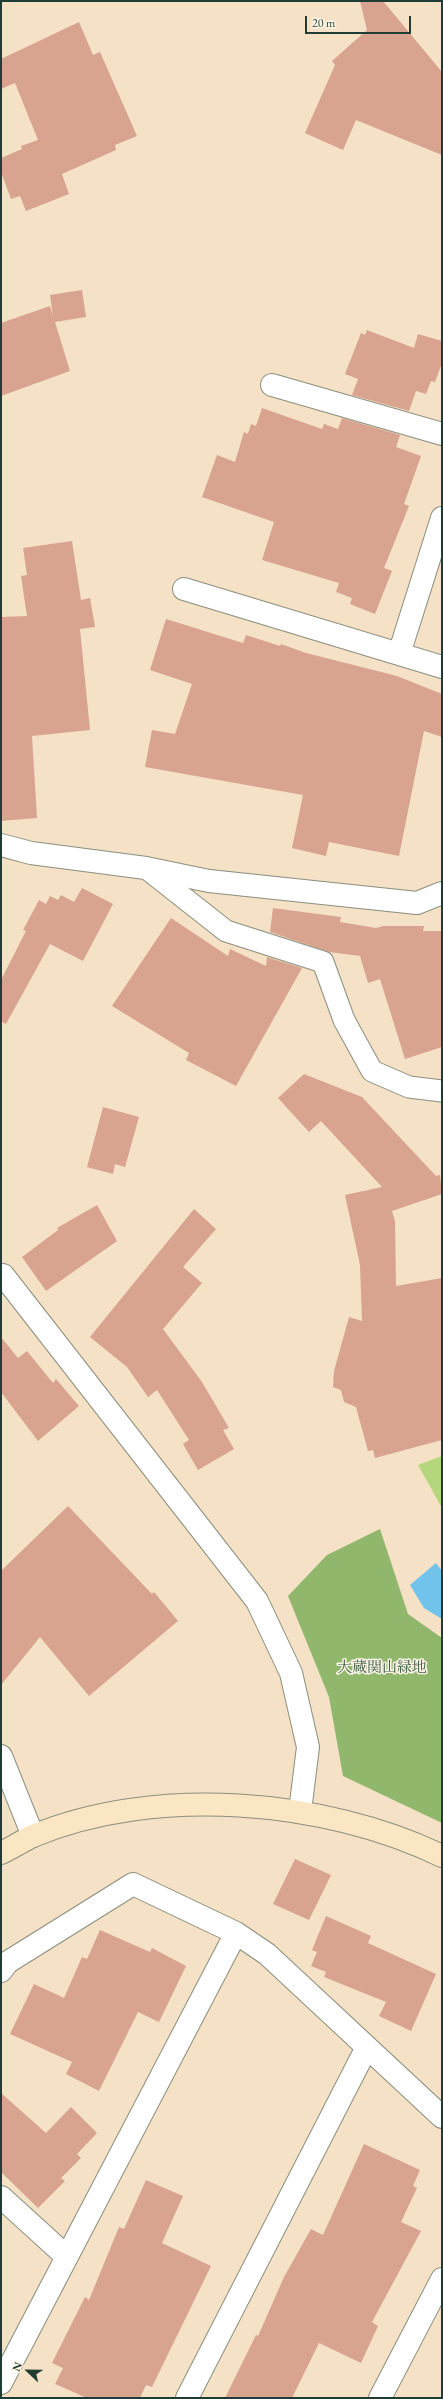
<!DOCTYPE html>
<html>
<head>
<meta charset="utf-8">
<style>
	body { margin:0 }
	#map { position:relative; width:443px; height:2399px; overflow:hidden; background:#f4e1c6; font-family:"EB Garamond",serif }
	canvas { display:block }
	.frame { position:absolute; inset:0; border:2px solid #1f3d34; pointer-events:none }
	.north { position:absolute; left:8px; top:2351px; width:40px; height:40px; -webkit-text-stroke:3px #fcf5e5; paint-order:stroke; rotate:292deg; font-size:11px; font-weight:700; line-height:16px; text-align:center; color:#1f3d34 }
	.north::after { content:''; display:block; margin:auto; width:14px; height:18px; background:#1f3d34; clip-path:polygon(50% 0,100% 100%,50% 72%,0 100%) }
	.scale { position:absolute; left:305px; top:16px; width:106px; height:18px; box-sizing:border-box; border:2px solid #1f3d34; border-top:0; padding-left:5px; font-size:12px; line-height:14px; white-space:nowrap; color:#1f3d34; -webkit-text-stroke:3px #fcf5e5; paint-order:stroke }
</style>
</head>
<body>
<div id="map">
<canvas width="443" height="2399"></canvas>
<div class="frame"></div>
<div class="north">N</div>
<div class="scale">20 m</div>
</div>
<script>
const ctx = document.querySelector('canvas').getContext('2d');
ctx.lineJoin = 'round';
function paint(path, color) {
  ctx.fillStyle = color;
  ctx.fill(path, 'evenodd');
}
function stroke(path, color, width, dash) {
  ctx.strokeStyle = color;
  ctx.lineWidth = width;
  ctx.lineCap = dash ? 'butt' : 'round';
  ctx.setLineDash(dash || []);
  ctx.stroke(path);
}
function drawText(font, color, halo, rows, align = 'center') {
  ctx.font = font + ' "EB Garamond","Noto Serif JP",serif';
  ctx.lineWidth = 3;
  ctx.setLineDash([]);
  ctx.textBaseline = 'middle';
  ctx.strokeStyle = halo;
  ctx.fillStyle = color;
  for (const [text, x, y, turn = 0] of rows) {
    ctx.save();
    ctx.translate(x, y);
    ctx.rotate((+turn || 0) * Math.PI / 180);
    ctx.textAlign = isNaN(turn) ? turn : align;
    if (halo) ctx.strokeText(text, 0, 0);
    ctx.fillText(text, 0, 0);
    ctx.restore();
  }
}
const green = new Path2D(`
	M 442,1456 L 442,1508 L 418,1465 Z`);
const forest = new Path2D(`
	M 380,1529 L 408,1614 L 442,1638 L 442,1823 L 343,1776 L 329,1697 L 288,1596 L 327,1555 Z`);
const water = new Path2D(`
	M 436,1563 L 442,1571 L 442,1619 L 424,1608 L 410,1585 Z`);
const building = new Path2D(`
	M 360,1 L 383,1 L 442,72 L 442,155 L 356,120 L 343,150 L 305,133 L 335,65 L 332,61 L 367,30 Z
	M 79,22 L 93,55 L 100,52 L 137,136 L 115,145 L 116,150 L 62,174 L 69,194 L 26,211 L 20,196 L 11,199 L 1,172 L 1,158 L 22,149 L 21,146 L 38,140 L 15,83 L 1,89 L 1,59 Z
	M 82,290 L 86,317 L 55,322 L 70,371 L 1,396 L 1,323 L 50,306 L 53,316 L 50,295 Z
	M 367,330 L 414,348 L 418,334 L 442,341 L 442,363 L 435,382 L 431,381 L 426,394 L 416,391 L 409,411 L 352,395 L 358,379 L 345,374 L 361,333 L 365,335 Z
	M 262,408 L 322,429 L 324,424 L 338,429 L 342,418 L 400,435 L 396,447 L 421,456 L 404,504 L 409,506 L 384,568 L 392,571 L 375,614 L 350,604 L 352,598 L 336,592 L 339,583 L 262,560 L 274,522 L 202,497 L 217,455 L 235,462 L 244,432 L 248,434 L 251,424 L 256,426 Z
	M 72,541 L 81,600 L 90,598 L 95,627 L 80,629 L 90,730 L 32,736 L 37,818 L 1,821 L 1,617 L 27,616 L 21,576 L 27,575 L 23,548 Z
	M 166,619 L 243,643 L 246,635 L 280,646 L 281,644 L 306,653 L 397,676 L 442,694 L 442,737 L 424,731 L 399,856 L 329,842 L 326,856 L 292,848 L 303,795 L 145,767 L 152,730 L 175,734 L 192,684 L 150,670 Z
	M 82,888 L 113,904 L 83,961 L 50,944 L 6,1024 L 1,1021 L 1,980 L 26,931 L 23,930 L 39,900 L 46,904 L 50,896 L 58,900 L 61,895 L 74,902 Z
	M 273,908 L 341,917 L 340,922 L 376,928 L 383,926 L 424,926 L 423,931 L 441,931 L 442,1047 L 405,1059 L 380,979 L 368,983 L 360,956 L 329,952 L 270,932 Z
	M 171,918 L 228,956 L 230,949 L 266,966 L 267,957 L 302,968 L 236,1086 L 186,1060 L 189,1053 L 112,1006 Z
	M 304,1074 L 362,1097 L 436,1176 L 440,1175 L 442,1194 L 392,1211 L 395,1221 L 396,1286 L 442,1278 L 442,1440 L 375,1458 L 373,1450 L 368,1451 L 356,1407 L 344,1402 L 341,1390 L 333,1387 L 334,1371 L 349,1317 L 362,1321 L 360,1265 L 345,1195 L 382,1187 L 321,1121 L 309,1132 L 278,1098 Z
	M 103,1107 L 139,1117 L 125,1167 L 115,1164 L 113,1174 L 87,1167 Z
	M 97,1205 L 117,1241 L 46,1291 L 22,1257 L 58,1230 L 57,1228 Z
	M 194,1209 L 216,1229 L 183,1267 L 202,1283 L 163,1329 L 202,1382 L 229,1428 L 223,1430 L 234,1449 L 198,1470 L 183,1444 L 189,1440 L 157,1390 L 148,1397 L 127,1367 L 90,1337 Z
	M 1,1337 L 18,1358 L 27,1351 L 53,1383 L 56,1379 L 79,1406 L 38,1441 L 1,1392 Z
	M 68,1506 L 152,1594 L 154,1592 L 178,1621 L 89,1696 L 40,1637 L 1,1685 L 1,1571 Z
	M 295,1859 L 331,1875 L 309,1920 L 273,1904 Z
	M 326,1916 L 371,1936 L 368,1943 L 436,1974 L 411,2031 L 379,2016 L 386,2002 L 324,1977 L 326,1972 L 311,1966 L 317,1952 L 312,1950 Z
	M 100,1930 L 150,1952 L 152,1948 L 186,1966 L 159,2022 L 138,2012 L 99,2091 L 66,2074 L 72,2062 L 10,2034 L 34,1984 L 64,1998 L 82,1957 L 87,1959 Z
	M 1,2093 L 46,2133 L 71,2107 L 97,2133 L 77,2154 L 81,2158 L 61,2178 L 65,2181 L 38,2208 L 1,2172 Z
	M 364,2144 L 420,2170 L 413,2186 L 417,2188 L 401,2222 L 421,2231 L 372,2322 L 378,2326 L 361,2363 L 319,2343 L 292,2398 L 225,2398 L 256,2335 L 258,2336 L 284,2277 L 311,2229 L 323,2235 Z
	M 146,2180 L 183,2196 L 162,2243 L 211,2266 L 152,2387 L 146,2385 L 140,2398 L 87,2398 L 55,2384 L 63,2368 L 52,2363 L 85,2297 L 89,2300 L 119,2227 L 124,2229 Z`);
const lane = new Path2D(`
	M 146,868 L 226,931 L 323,962 L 344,1020 L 372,1071 L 409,1087 L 442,1091`);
const street = new Path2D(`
	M 272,385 L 442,434
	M 184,589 L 442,667
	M 399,654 L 442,518
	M 1,845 L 31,853 L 146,868 L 209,881 L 417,903 L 442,893
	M 1,1278 L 3,1275 L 257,1601 L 291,1673 L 308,1747 L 300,1811
	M 1,1756 L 33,1836
	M 1,1971 L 8,1962 L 133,1884 L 236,1933 L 267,1954 L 442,2117
	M 1,2197 L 67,2257
	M 1,2383 L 236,1933
	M 187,2398 L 367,2047
	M 380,2398 L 442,2279`);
const secondary = new Path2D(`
	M 1,1853 C 12,1848 22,1841 33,1836 C 155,1785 324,1799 442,1856`);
const parkNames = [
	["大蔵関山緑地",382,1668]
];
paint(green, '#b5d67d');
paint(forest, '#90b76c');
paint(water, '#71c3ec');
paint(building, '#d8a48f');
stroke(lane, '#8a8f7d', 23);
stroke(street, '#8a8f7d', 24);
stroke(secondary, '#8a8f7d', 24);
stroke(lane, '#fff', 21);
stroke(street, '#fff', 22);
stroke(secondary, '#fbe6c4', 22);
drawText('15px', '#3d5c43', '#fcf5e5', parkNames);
</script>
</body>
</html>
